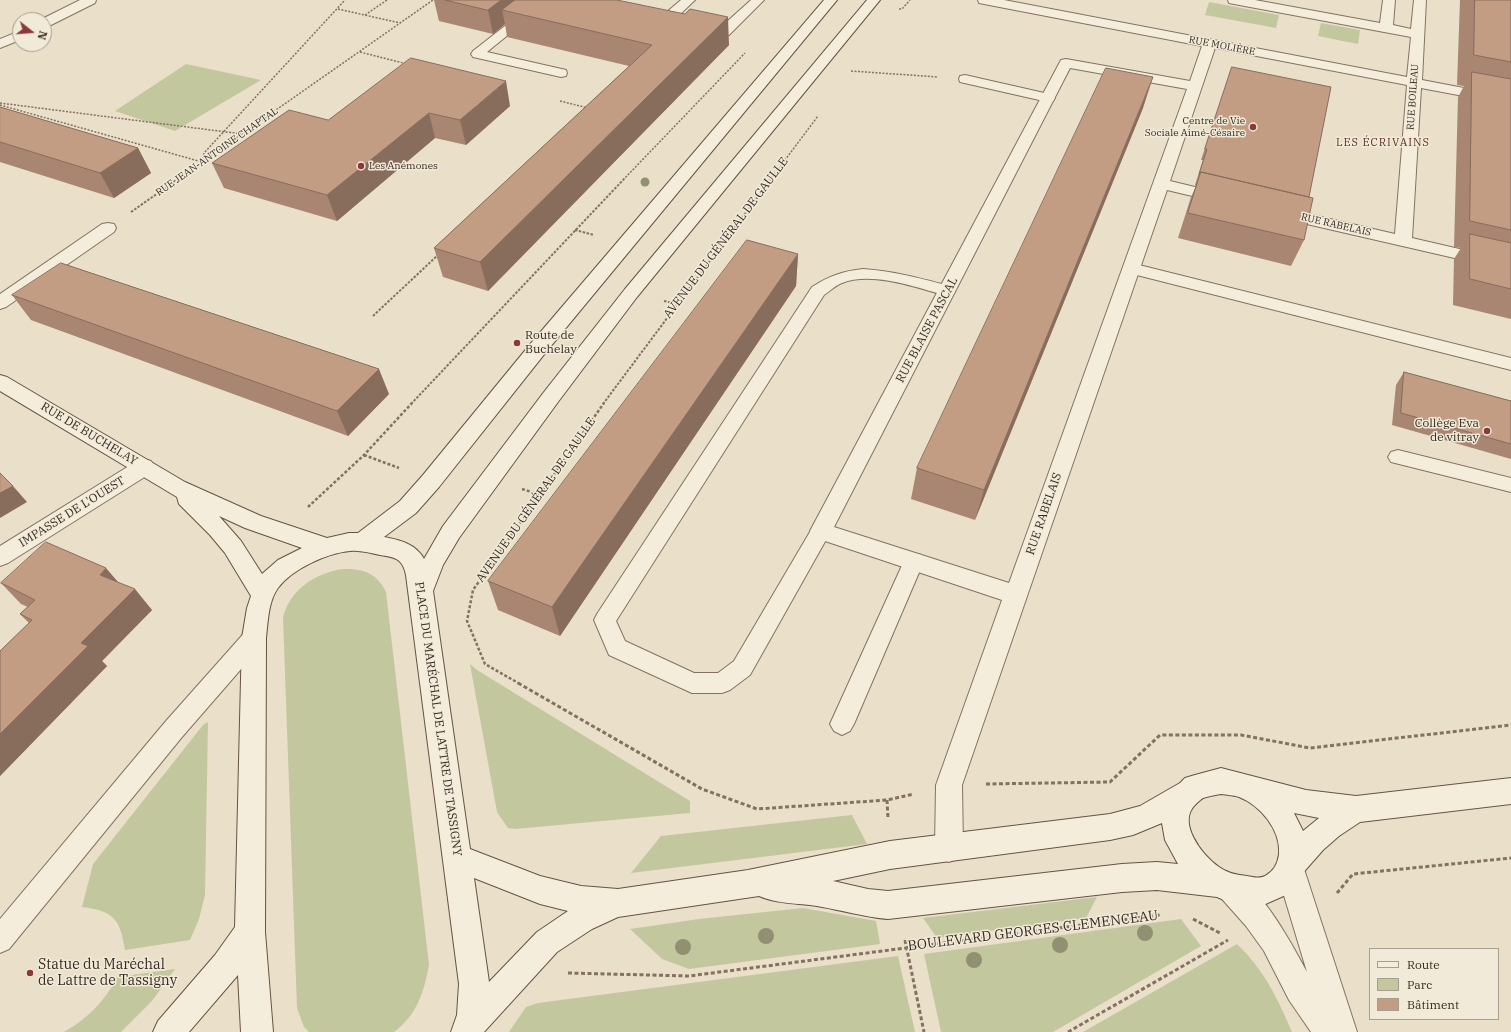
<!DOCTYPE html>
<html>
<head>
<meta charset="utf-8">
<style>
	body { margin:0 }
	#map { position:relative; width:1511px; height:1032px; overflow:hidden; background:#eadfc9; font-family:"IBM Plex Serif",serif }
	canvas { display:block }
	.legend { position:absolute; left:1369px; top:948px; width:130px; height:72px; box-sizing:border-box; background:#f2ead8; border:1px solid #a79e8f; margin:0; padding:5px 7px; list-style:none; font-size:12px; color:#362b22 }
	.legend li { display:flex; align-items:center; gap:8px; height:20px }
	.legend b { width:20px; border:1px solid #a79e8f }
	.north { position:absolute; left:12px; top:12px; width:40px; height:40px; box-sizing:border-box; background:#f2ead8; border:1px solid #a79e8f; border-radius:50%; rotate:107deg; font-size:11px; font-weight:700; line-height:16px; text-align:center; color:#362b22 }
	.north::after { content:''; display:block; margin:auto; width:14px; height:18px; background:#8c373a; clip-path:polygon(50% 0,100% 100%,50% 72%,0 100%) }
</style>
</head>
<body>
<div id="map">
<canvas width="1511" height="1032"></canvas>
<ul class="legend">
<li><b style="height:5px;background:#f5eddc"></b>Route</li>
<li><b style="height:11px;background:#c3c79e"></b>Parc</li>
<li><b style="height:11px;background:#c39c84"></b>Bâtiment</li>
</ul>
<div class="north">N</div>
</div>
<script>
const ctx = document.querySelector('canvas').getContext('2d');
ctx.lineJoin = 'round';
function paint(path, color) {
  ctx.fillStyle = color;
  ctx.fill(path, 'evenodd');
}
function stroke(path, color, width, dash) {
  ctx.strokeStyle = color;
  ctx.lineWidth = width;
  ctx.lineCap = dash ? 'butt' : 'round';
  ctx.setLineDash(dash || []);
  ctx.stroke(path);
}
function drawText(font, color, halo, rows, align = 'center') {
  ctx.font = font + ' "IBM Plex Serif",serif';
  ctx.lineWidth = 3;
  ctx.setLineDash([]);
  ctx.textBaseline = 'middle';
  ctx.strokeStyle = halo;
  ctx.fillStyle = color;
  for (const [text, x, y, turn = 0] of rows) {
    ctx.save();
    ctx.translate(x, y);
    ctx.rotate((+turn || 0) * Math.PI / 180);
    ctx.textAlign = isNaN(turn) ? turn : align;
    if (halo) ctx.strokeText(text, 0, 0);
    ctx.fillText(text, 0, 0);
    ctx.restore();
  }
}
const green = new Path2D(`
	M 1209,2 L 1279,15 L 1276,28 L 1205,15 Z
	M 1321,23 L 1360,30 L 1358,44 L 1318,36 Z
	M 186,64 L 261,80 L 175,131 L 115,111 Z
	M 342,569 C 363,568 377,573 386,592 L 429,965 C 424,992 417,1015 394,1032 L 309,1032 L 304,1027 L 297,1008 L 283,617 C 291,589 314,574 342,569 Z
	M 470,664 L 477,670 L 690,801 L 690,813 L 515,829 L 508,828 L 497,812 Z
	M 208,722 L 205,895 L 199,919 L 190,940 L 125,950 C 120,919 114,911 82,907 L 93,864 L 203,725 Z
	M 852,815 L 867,844 L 631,873 L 661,836 Z
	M 1097,897 L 1086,918 L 937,938 L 923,918 Z
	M 803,908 L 876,921 L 880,944 L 689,969 L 662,959 L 630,929 L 699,919 Z
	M 1181,919 L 1201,946 L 1053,1032 L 941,1032 L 924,954 Z
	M 1237,944 C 1264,970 1277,997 1292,1032 L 1083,1032 Z
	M 898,956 L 915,1032 L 509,1032 L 526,1007 L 538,1003 Z
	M 175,969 L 152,1001 L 121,1032 L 64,1032 C 89,1018 104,1001 118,977 Z`);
const pathFar3 = new Path2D(`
	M 338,9 L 400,23
	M 899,9 L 902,9 L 910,0
	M 365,15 L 387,0
	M 360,52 L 407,64
	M 851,71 L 938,77
	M 560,101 L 588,108
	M 0,103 L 242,134
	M 0,105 L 202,162 L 204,153 L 345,0
	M 176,180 L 433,0
	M 623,180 L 745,53
	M 770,180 L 818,116`);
const pathFar2 = new Path2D(`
	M 131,212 L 178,179
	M 575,230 L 594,235
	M 664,301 L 677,304
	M 373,316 L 439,254
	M 411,404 L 624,179
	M 603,404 L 771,179`);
const pathFar1 = new Path2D(`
	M 364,455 L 399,468
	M 522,489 L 541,495
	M 308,507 L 364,455 L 412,403
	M 520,684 L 485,664 L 467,621 L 473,590 L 604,403`);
const path = new Path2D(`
	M 518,683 L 702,789 L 757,809 L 887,800 L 914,794
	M 986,784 L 1110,782 L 1160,735 L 1241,735 L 1310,748 L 1511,725
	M 887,800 L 888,818
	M 1337,893 L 1353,874 L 1511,858
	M 1193,919 L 1220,933
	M 905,940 L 924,1032
	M 568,973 L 689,976 L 1160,915
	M 1068,1032 L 1228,940`);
const lane = new Path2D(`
	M 538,0 L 551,0 L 487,52 L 566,70 L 567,73 L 566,76 L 561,77 L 473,57 L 471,54 L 473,51 Z
	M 965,75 L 1053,95 L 1055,98 L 1053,101 L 1048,102 L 960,82 L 959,79 L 960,76 Z
	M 1131,263 L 1511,358 L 1511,370 L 1125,272 L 1123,268 L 1125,264 Z
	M 863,269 C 894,271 923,279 953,287 L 955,291 L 953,295 L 947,296 C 918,288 872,271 842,283 C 836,285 830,291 824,295 L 616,621 L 625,641 L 694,673 L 718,673 L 734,661 L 814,525 L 821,523 L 828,525 L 831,531 L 750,675 L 730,690 L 722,693 L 692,693 L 609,655 L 594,620 L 597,614 L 812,287 C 829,276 843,271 863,269 Z
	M 1398,450 L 1511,478 L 1511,492 L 1391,462 L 1388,457 L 1391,452 Z
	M 914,553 L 921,555 L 924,561 L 854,724 L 850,731 L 842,735 L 834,731 L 830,724 L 904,561 L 907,555 Z
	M 254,629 L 262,631 L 265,638 L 262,645 L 182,737 L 9,949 L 0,953 L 0,919 L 166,721 L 246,631 Z`);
const street = new Path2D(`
	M 80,0 L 96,0 L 95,3 L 49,26 L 44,27 L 44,20 L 40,20 Z
	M 681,0 L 695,0 L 672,22 L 662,22 L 660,19 L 662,16 Z
	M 751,0 L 764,0 L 729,35 C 719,37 705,32 695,30 L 693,27 L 695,24 L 700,23 L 721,27 Z
	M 978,0 L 1004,0 L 1407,77 L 1411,37 L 1234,4 L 1229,3 L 1228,0 L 1255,0 L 1380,23 L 1383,0 L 1395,0 L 1393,25 L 1411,29 L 1414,0 L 1426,0 L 1422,80 L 1511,97 L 1511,105 L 1421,88 L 1412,238 L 1511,261 L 1511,271 L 1272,216 L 1270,212 L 1272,208 L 1278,207 L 1395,234 L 1407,85 L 1215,48 L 1170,181 L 1228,195 L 1230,198 L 1228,201 L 1222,203 L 1167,190 L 962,785 L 963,848 L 959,858 L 949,862 L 939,858 L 935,848 L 936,785 L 1002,600 L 813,537 L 810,531 L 1061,60 L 1066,59 L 1190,81 L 1202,46 L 984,4 L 979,3 ZM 1070,68 L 1187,89 L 1009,583 L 834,527 Z
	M 20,31 L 20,40 L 0,48 L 0,39 Z
	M 108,223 L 114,224 L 116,228 L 114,232 L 6,307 L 0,309 L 0,294 L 102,224 Z
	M 144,459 L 151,461 L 155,467 L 151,473 L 8,563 L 0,566 L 0,546 L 137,461 Z
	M 1290,855 L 1300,859 L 1304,869 L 1357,1032 L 1311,1032 L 1289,1000 L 1264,951 L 1246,926 L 1222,899 L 1218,889 L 1222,879 L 1232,875 C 1262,887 1291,943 1307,972 L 1276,869 L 1280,859 Z`);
const secondary = new Path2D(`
	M 824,0 L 837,0 L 546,352 L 439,487 L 416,513 L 384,537 C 400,540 416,544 424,559 L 443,526 L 544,392 L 625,289 L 867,0 L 880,0 L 637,297 L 558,402 L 459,538 L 443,565 L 433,591 L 470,849 L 540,876 L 581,886 L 618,889 L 748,870 L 890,841 L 1110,814 L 1140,806 L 1180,783 L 1185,778 L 1195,775 L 1221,768 L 1306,790 L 1356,796 L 1511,778 L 1511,804 L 1360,822 L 1339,836 L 1323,850 L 1301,875 L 1297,884 L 1288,894 L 1261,906 L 1231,903 L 1217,897 L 1157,890 L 1122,892 L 888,919 C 864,917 841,910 817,906 C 798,903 777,904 759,896 L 618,917 L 592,929 L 557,952 L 484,1032 L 451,1032 L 457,1015 L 459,984 L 406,575 C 403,559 395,557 380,555 C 370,553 360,550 350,551 C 327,553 292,569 278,588 C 268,602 268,621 266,638 L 265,932 L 273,1032 L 241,1032 L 238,975 L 189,1032 L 153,1032 L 158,1021 L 215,955 L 235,927 L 242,638 L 247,608 L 251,596 L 225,553 L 210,535 L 179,504 L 177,497 L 0,391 L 0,375 L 7,377 L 185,482 L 261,516 L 327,538 L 349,533 L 358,533 L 400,501 L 423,475 L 532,342 ZM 219,516 L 245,528 L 302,548 L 278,560 L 262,574 L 241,541 ZM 1221,794 C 1227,795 1233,795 1239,797 C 1260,805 1281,830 1279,854 C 1278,863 1274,871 1265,876 C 1259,879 1253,877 1247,876 C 1237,875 1227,873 1219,867 C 1202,855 1176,822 1196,804 C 1198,802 1201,799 1203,798 C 1209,796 1215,795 1221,794 ZM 1294,813 L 1319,818 L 1303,831 ZM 1162,823 L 1165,840 L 1178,864 L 1157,862 L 1122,864 L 888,891 L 868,889 L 833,881 L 890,869 L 1110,840 L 1133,835 ZM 474,878 L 540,904 L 568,911 L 537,932 L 489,982 Z`);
const trees = [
	[645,182,4.5],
	[1145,933,8],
	[766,936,8],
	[1060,945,8],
	[683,947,8],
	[974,960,8]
];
const wall = new Path2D(`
	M 434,0 L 617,0 L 729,45 L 488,291 L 443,277 L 434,248 L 629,66 L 507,37 L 505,24 L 493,34 L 439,21 Z
	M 1460,0 L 1511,0 L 1511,319 L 1453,305 L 1454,259 L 1461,248 L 1454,247 L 1458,97 L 1464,86 L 1457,85 Z
	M 1232,67 L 1309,197 L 1304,240 L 1291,266 L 1178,238 L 1191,197 L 1196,186 L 1195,185 L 1203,160 L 1201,160 Z
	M 510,106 L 466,145 L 435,138 L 337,221 L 224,188 L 212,163 L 328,120 Z
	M 0,107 L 138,148 L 151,173 L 114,198 L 0,162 Z
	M 1143,108 L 975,520 L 911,499 L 917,468 Z
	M 798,254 L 796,286 L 560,636 L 498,610 L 488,581 Z
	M 12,295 L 389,394 L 348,436 L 31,320 Z
	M 1404,372 L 1511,401 L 1511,459 L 1392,425 L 1396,385 Z
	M 118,582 L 152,610 L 102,661 L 107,666 L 0,776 L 0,651 L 29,623 L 20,614 L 28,607 L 21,604 L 1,583 Z`);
const shadedWall = new Path2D(`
	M 501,0 L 525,0 L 502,10 L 505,24 L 493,34 L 488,10 Z
	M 728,17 L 729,45 L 488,291 L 480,262 Z
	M 1153,77 L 1143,108 L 975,520 L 984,490 Z
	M 506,81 L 510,106 L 466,145 L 460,120 Z
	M 429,113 L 435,138 L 337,221 L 327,195 Z
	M 138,148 L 151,173 L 114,198 L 100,173 Z
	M 798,254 L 796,286 L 560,636 L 552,607 Z
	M 379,369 L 389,394 L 348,436 L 337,411 Z
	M 13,486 L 27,502 L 0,518 L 0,493 Z
	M 106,568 L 124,589 L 100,575 Z
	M 135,589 L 152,610 L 102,661 L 107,666 L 0,776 L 0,734 L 81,643 Z`);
const building = new Path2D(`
	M 445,0 L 501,0 L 488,10 Z
	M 515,0 L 617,0 L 685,14 L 690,9 L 728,17 L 480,262 L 434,248 L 652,45 L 502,10 Z
	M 1475,0 L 1511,0 L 1511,62 L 1474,55 Z
	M 411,58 L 506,81 L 460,120 L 429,113 L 327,195 L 212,163 L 289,110 L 328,120 Z
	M 1232,67 L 1331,87 L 1309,197 L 1201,172 L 1200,174 L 1199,174 L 1207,149 L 1205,149 Z
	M 1106,68 L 1153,77 L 984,490 L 917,468 Z
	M 1472,72 L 1511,79 L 1511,230 L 1470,221 Z
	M 0,107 L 138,148 L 100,173 L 0,142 Z
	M 1201,172 L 1313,198 L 1304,240 L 1188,213 Z
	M 1470,234 L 1511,243 L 1511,289 L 1470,279 Z
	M 747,240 L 798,254 L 552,607 L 488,581 Z
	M 61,263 L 379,369 L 337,411 L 12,295 Z
	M 1404,372 L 1511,401 L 1511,444 L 1401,413 Z
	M 0,473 L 13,486 L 0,493 Z
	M 46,542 L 106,568 L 100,575 L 135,589 L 81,643 L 88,646 L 0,734 L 0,651 L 32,620 L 20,614 L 35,600 L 1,583 Z`);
const markers = [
	[1253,127,4,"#8c373a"],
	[361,166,4,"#8c373a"],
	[517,343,4,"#8c373a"],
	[1487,431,4,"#8c373a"],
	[30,973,4,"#8c373a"]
];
const farStreetnames = [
	["RUE MOLIÈRE",1222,46,11],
	["RUE BOILEAU",1413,97,-86],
	["RUE JEAN-ANTOINE CHAPTAL",217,152,-35],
	["RUE RABELAIS",1336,225,13]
];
const farPoinames = [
	["Centre de Vie",1245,121],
	["Sociale Aimé-Césaire",1245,133],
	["Les Anémones",369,166,"left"]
];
const farNeighbourhoodnames = [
	["LES ÉCRIVAINS",1383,143]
];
const streetNames = [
	["AVENUE DU GÉNÉRAL DE GAULLE",726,238,-53],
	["RUE BLAISE PASCAL",927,330,-62],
	["RUE DE BUCHELAY",89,434,31],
	["AVENUE DU GÉNÉRAL DE GAULLE",536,500,-55],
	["IMPASSE DE L'OUEST",72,512,-32],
	["RUE RABELAIS",1044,514,-71],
	["PLACE DU MARÉCHAL DE LATTRE DE TASSIGNY",438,719,82]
];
const poiNames = [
	["Route de",525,336],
	["Buchelay",525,350],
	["Collège Eva",1479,424,"right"],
	["de vitray",1479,438,"right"]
];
const nearStreetnames = [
	["BOULEVARD GEORGES CLEMENCEAU",1033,931,-7]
];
const nearPoinames = [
	["Statue du Maréchal",38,965],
	["de Lattre de Tassigny",38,981]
];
paint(green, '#c3c79e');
stroke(lane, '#847260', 2);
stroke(street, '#847260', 2);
stroke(secondary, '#665343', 2);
stroke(pathFar3, '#847260', 1.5, [2, 1.5]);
stroke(pathFar2, '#847260', 2, [2.5, 1.5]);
stroke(pathFar1, '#847260', 2.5, [3, 2]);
stroke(path, '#847260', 3, [4, 2.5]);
paint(lane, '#f5eddc');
paint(street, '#f5eddc');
paint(secondary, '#f5eddc');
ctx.fillStyle = '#919072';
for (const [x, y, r] of trees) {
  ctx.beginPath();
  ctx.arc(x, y, r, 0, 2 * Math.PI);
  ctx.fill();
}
paint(wall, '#a88672');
paint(shadedWall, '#886d5c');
paint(building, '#c39c84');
stroke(building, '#886d5c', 1);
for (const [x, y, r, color] of markers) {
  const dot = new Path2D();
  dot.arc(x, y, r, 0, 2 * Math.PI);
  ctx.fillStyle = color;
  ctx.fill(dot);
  stroke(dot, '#f2ead8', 1.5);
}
drawText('10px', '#362b22', '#f2ead8', farStreetnames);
drawText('10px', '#362b22', '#f2ead8', farPoinames, 'right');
ctx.letterSpacing = '1px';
drawText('11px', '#5e3026', '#f2ead8', farNeighbourhoodnames);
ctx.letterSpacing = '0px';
drawText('12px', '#362b22', '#f2ead8', streetNames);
drawText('12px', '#362b22', '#f2ead8', poiNames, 'left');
drawText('14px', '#362b22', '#f2ead8', nearStreetnames);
drawText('14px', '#362b22', '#f2ead8', nearPoinames, 'left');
</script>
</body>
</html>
